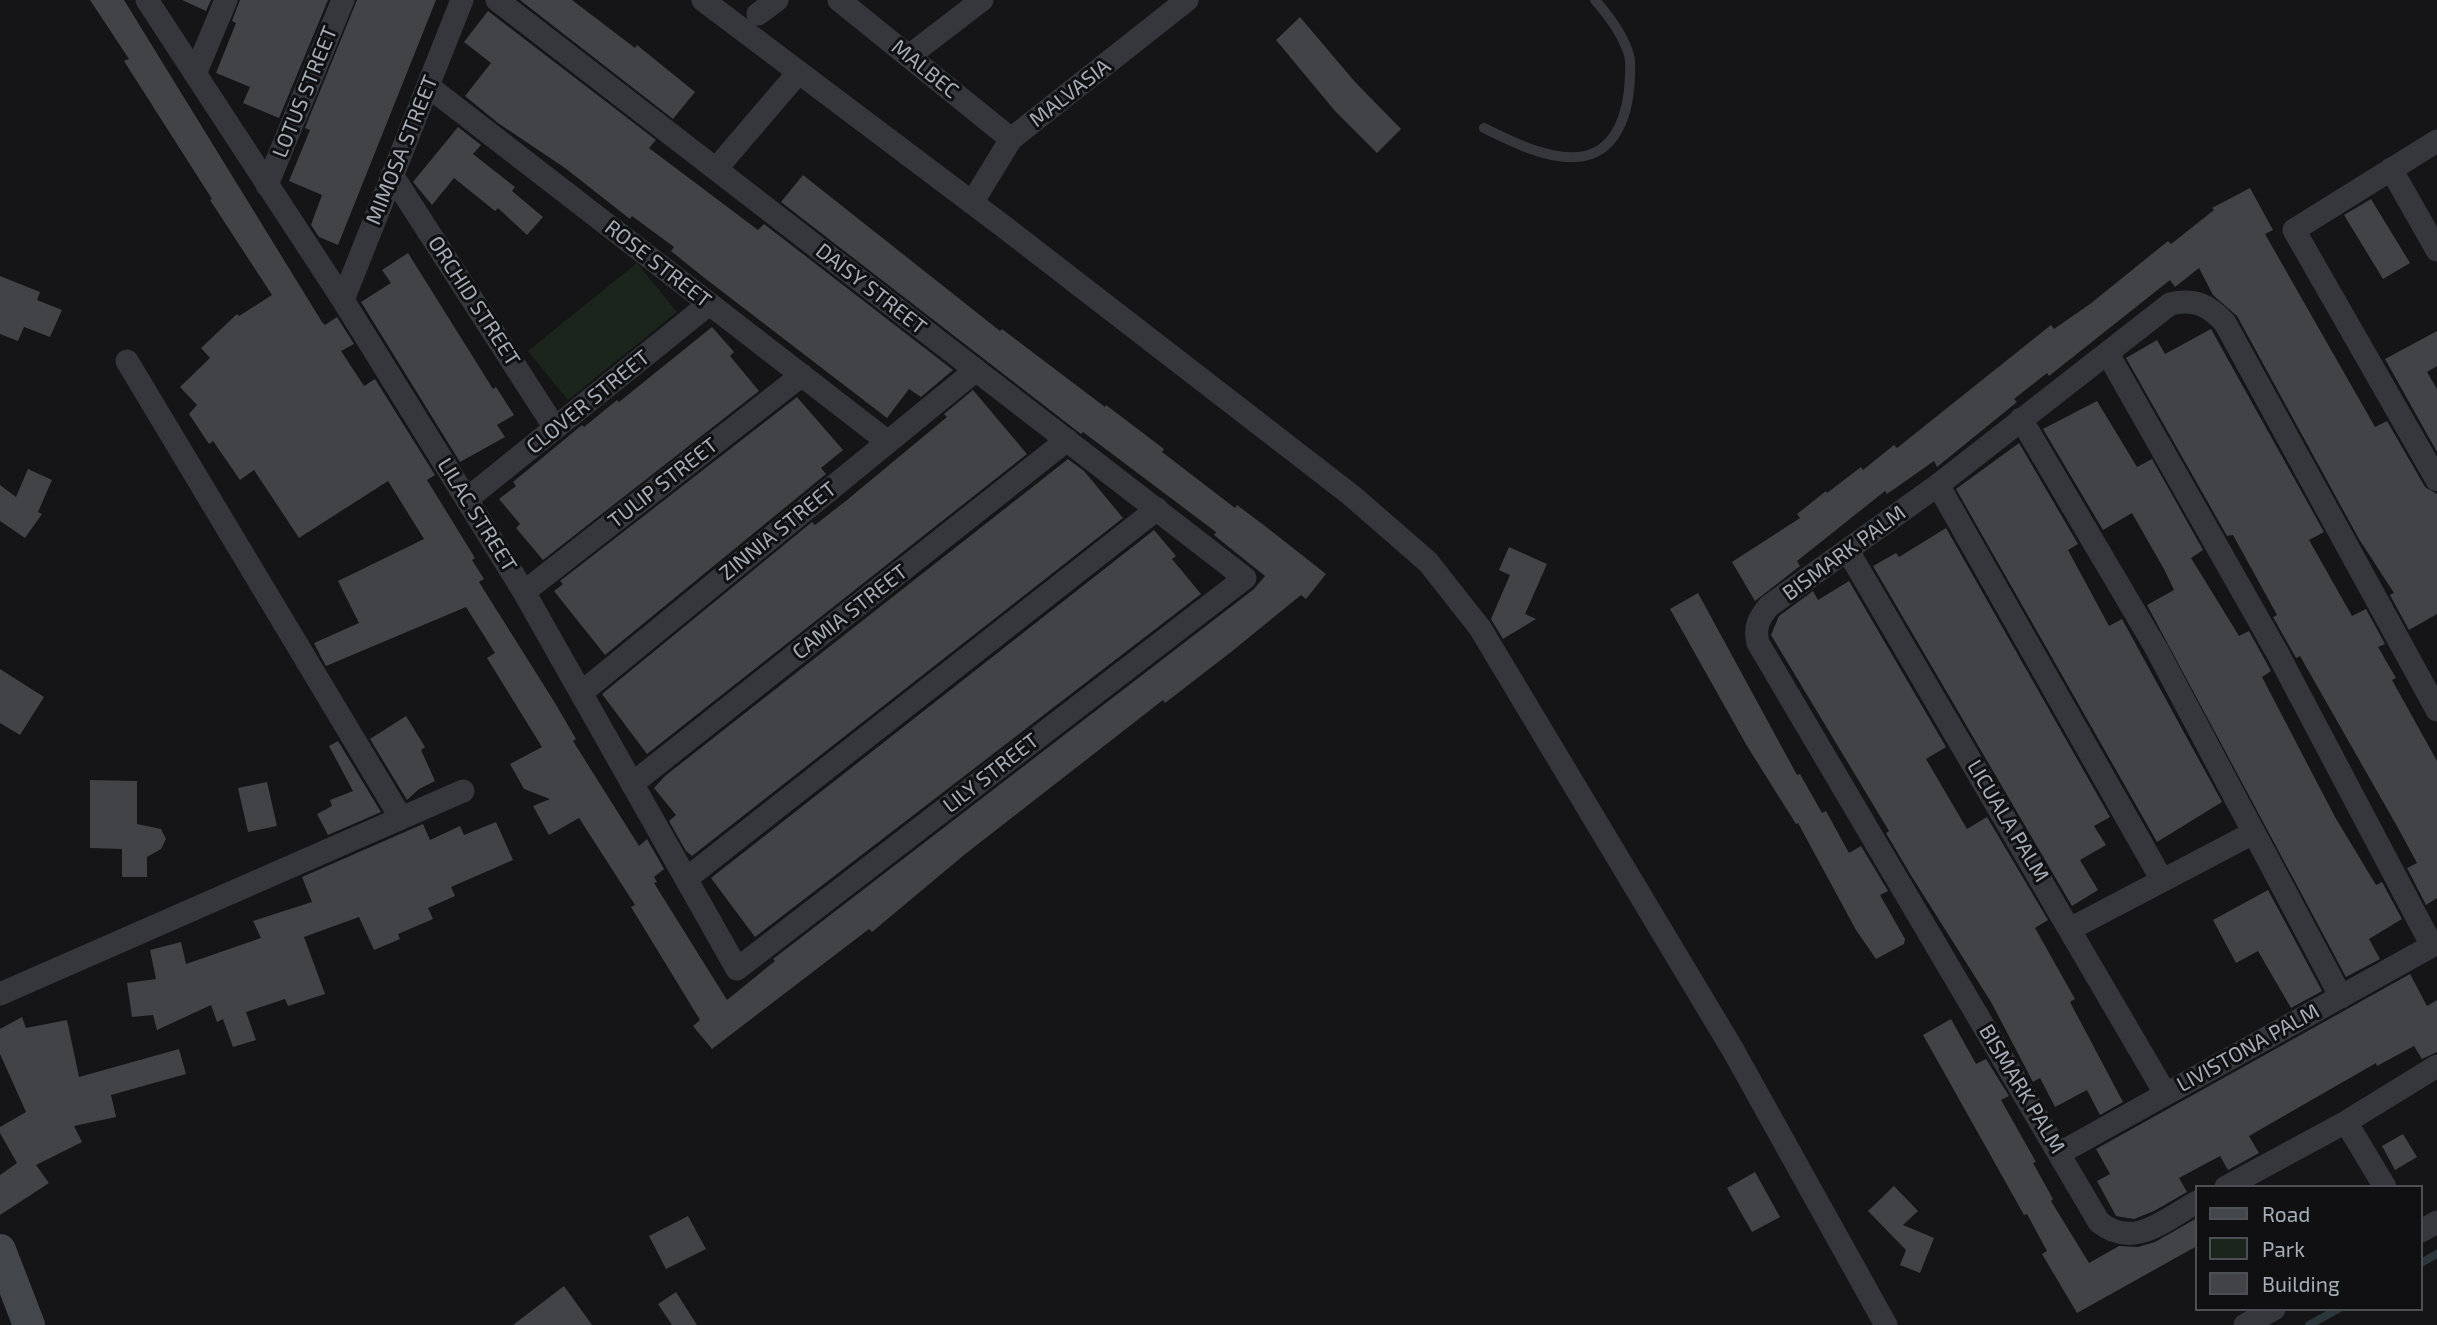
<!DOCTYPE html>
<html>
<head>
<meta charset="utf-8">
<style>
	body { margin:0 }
	#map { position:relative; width:2437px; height:1325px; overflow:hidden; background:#151517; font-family:"Exo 2",sans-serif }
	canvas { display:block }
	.legend { position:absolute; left:2195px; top:1185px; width:228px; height:126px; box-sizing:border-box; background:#101012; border:2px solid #4c4f54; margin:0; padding:9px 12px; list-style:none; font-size:21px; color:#a5aeb8 }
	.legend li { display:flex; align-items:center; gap:14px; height:35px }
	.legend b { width:35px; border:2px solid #4c4f54 }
</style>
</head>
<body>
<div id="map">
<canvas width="2437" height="1325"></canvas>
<ul class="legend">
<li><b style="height:9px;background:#43474c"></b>Road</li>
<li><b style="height:19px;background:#1c251c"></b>Park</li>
<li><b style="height:19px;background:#414347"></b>Building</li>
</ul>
</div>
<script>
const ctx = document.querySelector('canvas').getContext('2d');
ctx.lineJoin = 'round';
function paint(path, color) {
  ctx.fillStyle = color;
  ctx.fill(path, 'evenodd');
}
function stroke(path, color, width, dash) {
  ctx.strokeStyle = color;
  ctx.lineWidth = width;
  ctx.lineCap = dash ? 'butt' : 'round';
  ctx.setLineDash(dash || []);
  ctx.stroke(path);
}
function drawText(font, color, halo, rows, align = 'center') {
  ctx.font = font + ' "Exo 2",sans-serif';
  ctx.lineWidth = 6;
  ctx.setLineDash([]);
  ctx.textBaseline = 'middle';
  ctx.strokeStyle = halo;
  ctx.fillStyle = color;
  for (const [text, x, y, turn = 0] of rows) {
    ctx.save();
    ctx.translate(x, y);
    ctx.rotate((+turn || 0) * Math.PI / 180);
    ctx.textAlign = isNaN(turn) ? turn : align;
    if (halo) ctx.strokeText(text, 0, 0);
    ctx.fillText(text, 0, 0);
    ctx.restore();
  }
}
const green = new Path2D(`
	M 637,263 L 677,312 L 568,400 L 528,351 Z`);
const stream = new Path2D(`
	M 2421,1263 L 2437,1254
	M 2309,1325 L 2338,1309`);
const building = new Path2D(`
	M 90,0 L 124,0 L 322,322 L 325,325 L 337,317 L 354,344 L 341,351 L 364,386 L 375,379 L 435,475 L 427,480 L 475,558 L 472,560 L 484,579 L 479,582 L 555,703 L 576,739 L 573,741 L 639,846 L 647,839 L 664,869 L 654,877 L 657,882 L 654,883 L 727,1000 L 775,961 L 773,959 L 1254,589 L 1265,576 L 1214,535 L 1216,532 L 1083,432 L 1081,434 L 781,202 L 803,175 L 1000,331 L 1002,329 L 1105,407 L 1106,405 L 1164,449 L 1162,452 L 1235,508 L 1237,505 L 1265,526 L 1326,574 L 1306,599 L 1301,595 L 1231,652 L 1165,703 L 1163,700 L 964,855 L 872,932 L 869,929 L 712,1049 L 693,1026 L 700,1020 L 631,907 L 635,905 L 579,818 L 549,835 L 533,806 L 550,799 L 524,789 L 510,764 L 542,747 L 487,658 L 495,653 L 466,607 L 326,666 L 321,657 L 314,643 L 359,623 L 338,581 L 424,539 L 388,481 L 299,538 L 254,470 L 240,480 L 213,441 L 209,444 L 189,414 L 197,405 L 180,387 L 210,358 L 201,348 L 237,314 L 239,316 L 272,295 L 210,200 L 212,199 L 124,61 L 129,59 Z
	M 182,0 L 211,0 L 206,11 Z
	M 240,0 L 328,0 L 279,118 L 243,103 L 250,87 L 216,73 L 236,23 L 232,21 Z
	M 357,0 L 436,0 L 338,245 L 319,237 L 311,225 L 322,195 L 289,181 L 310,130 L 305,128 Z
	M 520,0 L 572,0 L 635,48 L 637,45 L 695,92 L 673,119 Z
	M 488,11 L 656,140 L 649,148 L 758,230 L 764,224 L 953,370 L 921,397 L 909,389 L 887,418 L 702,276 L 671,251 L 674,247 L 632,216 L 630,219 L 565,168 L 498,123 L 465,96 L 491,63 L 464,42 Z
	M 1300,17 L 1355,82 L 1401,129 L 1377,153 L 1335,111 L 1276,40 Z
	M 458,127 L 481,145 L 473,154 L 515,187 L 512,191 L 543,217 L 527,235 L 498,208 L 495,211 L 454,178 L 432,205 L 413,182 Z
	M 2250,188 L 2273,230 L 2265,234 L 2375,427 L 2387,421 L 2425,487 L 2437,494 L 2437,614 L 2409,630 L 2390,595 L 2394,593 L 2359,539 L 2237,316 L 2213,295 L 2199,268 L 2175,287 L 2170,280 L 2049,376 L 2047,373 L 2014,399 L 2017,402 L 1937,467 L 1934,461 L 1887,494 L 1885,491 L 1797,561 L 1800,566 L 1755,601 L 1732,562 L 1800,518 L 1797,514 L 1826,491 L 1827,493 L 1861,467 L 1863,470 L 1894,445 L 1897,448 L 2051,325 L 2054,329 L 2090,304 L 2168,241 L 2171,244 L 2214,210 L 2212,208 Z
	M 2371,199 L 2410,263 L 2383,279 L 2344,215 Z
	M 408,253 L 493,389 L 496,387 L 514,415 L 497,425 L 505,437 L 460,462 L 361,302 L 391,283 L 382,270 Z
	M 0,276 L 40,292 L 37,300 L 62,310 L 50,337 L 24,327 L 18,341 L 0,334 Z
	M 712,327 L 734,352 L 730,356 L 759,391 L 543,560 L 516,528 L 520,524 L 499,499 L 516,486 L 513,482 L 582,425 L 584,427 L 617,400 L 619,402 Z
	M 2211,329 L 2324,532 L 2309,540 L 2352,616 L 2366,609 L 2385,644 L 2378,647 L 2396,678 L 2392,680 L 2437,761 L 2437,898 L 2426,905 L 2407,868 L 2417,863 L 2398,828 L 2300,656 L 2296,658 L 2273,617 L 2277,615 L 2233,535 L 2227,536 L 2126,358 L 2157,340 L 2165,354 Z
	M 2437,331 L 2437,366 L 2427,372 L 2437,389 L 2437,452 L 2385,359 Z
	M 973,390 L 1027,454 L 647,754 L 602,694 L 812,522 L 815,525 L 847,500 L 947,417 L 944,414 Z
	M 797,397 L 843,450 L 821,468 L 826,474 L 605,655 L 554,591 L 563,584 L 560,581 Z
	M 2097,401 L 2137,467 L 2152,459 L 2203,550 L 2191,558 L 2239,636 L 2249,631 L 2271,671 L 2262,677 L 2335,817 L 2376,885 L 2382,882 L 2402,919 L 2369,939 L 2380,959 L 2346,977 L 2147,605 L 2174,590 L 2165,571 L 2132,513 L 2103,530 L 2043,429 Z
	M 2019,443 L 2078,544 L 2068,550 L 2109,626 L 2122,619 L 2222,802 L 2157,842 L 1956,489 Z
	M 1068,459 L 1084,471 L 1123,518 L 692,856 L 686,851 L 669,821 L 676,815 L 654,788 L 665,776 Z
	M 28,469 L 52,480 L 38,512 L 42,514 L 25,538 L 0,521 L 0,485 L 16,497 Z
	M 1946,528 L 2110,817 L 2094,826 L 2106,845 L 2080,860 L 2098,890 L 2072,906 L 1873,566 L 1896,553 L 1899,557 Z
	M 1154,530 L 1176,556 L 1172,559 L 1201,594 L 755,937 L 711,878 Z
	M 1509,547 L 1547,564 L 1525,614 L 1536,619 L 1503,639 L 1491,619 L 1510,575 L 1499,570 Z
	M 1849,581 L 1946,747 L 1926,759 L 1967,829 L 1987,817 L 2048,920 L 2035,928 L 2075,999 L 2070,1002 L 2123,1102 L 2100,1115 L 2087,1090 L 2055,1107 L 2040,1078 L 2033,1082 L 1991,1002 L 1912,877 L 1886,833 L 1889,831 L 1771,635 L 1779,616 L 1813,591 L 1818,600 Z
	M 1698,593 L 1797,775 L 1800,774 L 1822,813 L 1826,811 L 1849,853 L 1861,846 L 1888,891 L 1880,895 L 1905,939 L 1904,944 L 1876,959 L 1856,930 L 1798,823 L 1796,824 L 1747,746 L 1670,609 Z
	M 0,669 L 44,697 L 20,735 L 0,723 Z
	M 406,716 L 425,747 L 421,750 L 435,781 L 419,789 L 407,800 L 370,739 Z
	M 338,741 L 381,812 L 328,835 L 317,814 L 332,806 L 330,800 L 353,791 L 329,746 Z
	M 90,780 L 137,781 L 137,824 L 161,829 L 166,839 L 161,849 L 147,857 L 147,877 L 122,877 L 122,849 L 90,848 Z
	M 267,782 L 277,826 L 248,832 L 238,788 Z
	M 496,822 L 513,860 L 451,887 L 455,896 L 428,908 L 433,919 L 398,934 L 400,939 L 374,950 L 359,917 L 304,937 L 325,994 L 288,1006 L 285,999 L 246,1012 L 256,1040 L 233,1047 L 223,1019 L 217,1022 L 211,1005 L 157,1030 L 153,1015 L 132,1017 L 127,983 L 156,979 L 150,950 L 181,942 L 186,964 L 261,938 L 253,921 L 312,902 L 302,877 L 423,824 L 430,840 L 460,826 L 464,835 Z
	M 2268,890 L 2322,991 L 2291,1008 L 2258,951 L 2236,963 L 2213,920 Z
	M 2410,974 L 2427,1006 L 2437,1000 L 2437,1052 L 2422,1059 L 2414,1046 L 2377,1066 L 2376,1063 L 2249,1136 L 2259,1153 L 2228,1170 L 2220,1156 L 2179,1178 L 2187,1192 L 2154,1211 L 2134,1219 L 2116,1216 L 2097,1181 L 2110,1174 L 2096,1149 Z
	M 22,1017 L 26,1028 L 67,1020 L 79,1077 L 179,1049 L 186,1074 L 111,1095 L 116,1117 L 74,1126 L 82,1142 L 36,1165 L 49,1183 L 0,1215 L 0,1175 L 17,1163 L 0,1133 L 0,1127 L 26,1112 L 0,1054 L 0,1029 Z
	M 1951,1019 L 1976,1064 L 1986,1059 L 2009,1096 L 2001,1100 L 2036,1162 L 2033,1163 L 2053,1199 L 2051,1201 L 2089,1263 L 2119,1246 L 2138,1247 L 2155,1242 L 2197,1218 L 2197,1246 L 2077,1313 L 2042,1254 L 2047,1251 L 2027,1214 L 2024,1215 L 1923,1035 Z
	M 2403,1134 L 2417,1157 L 2395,1170 L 2382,1146 Z
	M 1755,1172 L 1780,1217 L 1752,1232 L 1727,1188 Z
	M 1894,1186 L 1918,1211 L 1903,1225 L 1934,1238 L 1920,1273 L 1900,1265 L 1906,1250 L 1868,1211 Z
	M 688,1216 L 706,1249 L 666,1269 L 649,1236 Z
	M 564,1286 L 592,1325 L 513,1325 Z
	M 676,1292 L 697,1325 L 672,1325 L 658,1304 Z`);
const lane = new Path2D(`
	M 1484,128 C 1511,141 1545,159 1576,157 C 1618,155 1629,110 1630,76 C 1630,69 1631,61 1629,55 C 1623,34 1609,16 1595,0`);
const street = new Path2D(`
	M 147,0 L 343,300 L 524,592 L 737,969 L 1245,578 L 497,0
	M 703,0 L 1003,226 L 1351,495 L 1428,562 L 1480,628 L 1733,1050 L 1886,1325
	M 839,0 L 1011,139
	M 758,14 L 777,0
	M 909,56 L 982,0
	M 195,74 L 226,0
	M 428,86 L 888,442
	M 2437,141 L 2294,230 L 2437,480
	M 716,169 L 798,73
	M 2391,169 L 2437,250
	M 392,175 L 555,428
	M 267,185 L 343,0
	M 972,203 L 1011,139 L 1187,0
	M 343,300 L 462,0
	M 2108,354 L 2278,654 L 2432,946
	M 127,361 L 401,818
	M 2021,419 L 2156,648 L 2341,997
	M 1938,485 L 2162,880
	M 467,499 L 709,304
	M 1848,551 L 2165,1093
	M 524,592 L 802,375
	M 581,693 L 976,370
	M 632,784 L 1067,440
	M 686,879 L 1157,509
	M 2072,928 L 2253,833
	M 0,994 L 463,791
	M 2346,1122 L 2385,1187
	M 2060,1153 L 2437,943
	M 2226,1187 L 2346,1122 L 2437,1066
	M 2197,1202 C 2164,1220 2134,1250 2099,1222 L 1758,643 C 1754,627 1759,618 1769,606 L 1938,485 L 2170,304 C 2194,298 2209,305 2225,323 L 2437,710
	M 2421,1231 L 2437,1222
	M 2245,1325 L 2274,1309`);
const secondary = new Path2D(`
	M 0,1250 L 29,1325`);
const streetNames = [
	["MALBEC",925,69,39],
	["LOTUS STREET",305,92,-68],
	["MALVASIA",1070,93,-38],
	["MIMOSA STREET",402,150,-68],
	["ROSE STREET",658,264,38],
	["DAISY STREET",871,289,38],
	["ORCHID STREET",474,301,57],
	["CLOVER STREET",588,402,-39],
	["TULIP STREET",663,483,-38],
	["LILAC STREET",477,515,58],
	["ZINNIA STREET",778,531,-39],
	["BISMARK PALM",1844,553,-36],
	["CAMIA STREET",850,612,-38],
	["LILY STREET",991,773,-38],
	["LICUALA PALM",2008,821,59],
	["LIVISTONA PALM",2248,1048,-29],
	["BISMARK PALM",2022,1089,59]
];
paint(green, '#1c251c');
stroke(stream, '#2a363b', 8);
paint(building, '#414347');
stroke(lane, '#35373c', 10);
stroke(street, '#35373c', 23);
stroke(secondary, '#43474c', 32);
drawText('21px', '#a5aeb8', '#101012', streetNames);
</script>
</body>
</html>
